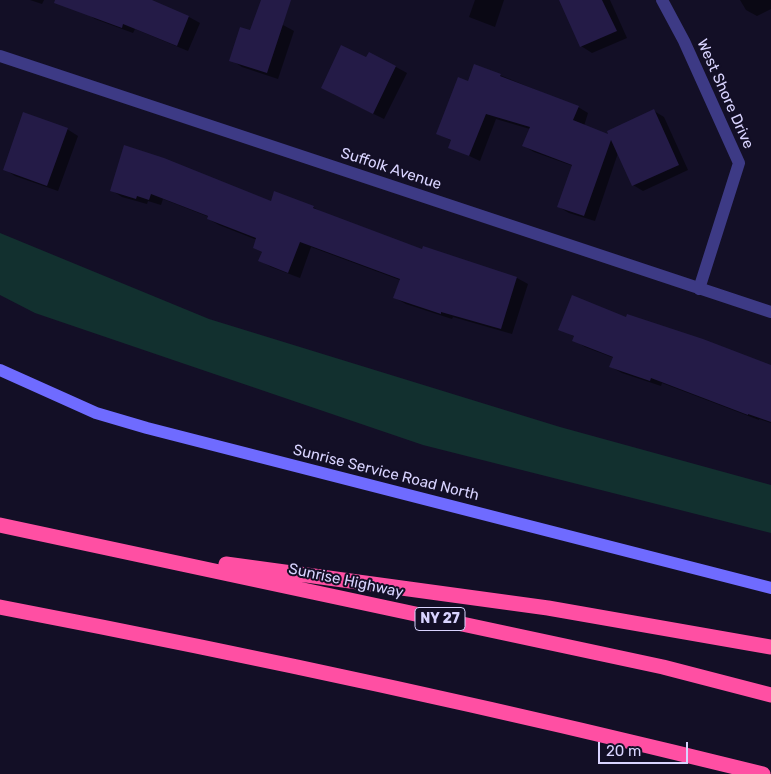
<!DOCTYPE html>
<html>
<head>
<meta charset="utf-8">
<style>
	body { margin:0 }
	#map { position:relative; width:771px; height:774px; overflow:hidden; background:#130f26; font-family:Rubik,sans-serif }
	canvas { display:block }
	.scale { position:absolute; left:598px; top:742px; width:90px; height:22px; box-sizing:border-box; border:2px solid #d9d4ff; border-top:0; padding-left:6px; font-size:15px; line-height:18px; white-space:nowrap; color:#d9d4ff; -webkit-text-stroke:4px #130f26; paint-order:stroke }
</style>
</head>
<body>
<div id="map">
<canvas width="771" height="774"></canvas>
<div class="scale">20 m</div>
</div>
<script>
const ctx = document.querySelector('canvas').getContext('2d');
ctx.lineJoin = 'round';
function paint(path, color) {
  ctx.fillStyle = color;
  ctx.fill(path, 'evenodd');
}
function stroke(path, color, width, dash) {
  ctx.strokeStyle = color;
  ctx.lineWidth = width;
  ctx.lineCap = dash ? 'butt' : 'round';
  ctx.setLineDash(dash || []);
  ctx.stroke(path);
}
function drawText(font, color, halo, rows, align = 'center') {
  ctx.font = font + ' Rubik,sans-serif';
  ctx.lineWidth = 4;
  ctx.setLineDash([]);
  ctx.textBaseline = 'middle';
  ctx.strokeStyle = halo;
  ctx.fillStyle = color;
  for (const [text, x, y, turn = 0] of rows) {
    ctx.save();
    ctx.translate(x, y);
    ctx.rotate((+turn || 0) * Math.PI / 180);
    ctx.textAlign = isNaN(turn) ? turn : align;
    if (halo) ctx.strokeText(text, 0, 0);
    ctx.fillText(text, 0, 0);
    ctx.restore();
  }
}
const green = new Path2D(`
	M 0,233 L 209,319 L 560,427 L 771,485 L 771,533 L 423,445 L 35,313 L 0,295 Z`);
const shadow = new Path2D(`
	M 30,0 L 44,0 L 42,4 Z
	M 71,0 L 148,0 L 189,17 L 200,23 L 188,51 L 135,29 L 133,33 L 95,19 L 84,12 Z
	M 475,0 L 504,0 L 495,27 L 469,17 Z
	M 560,0 L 610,0 L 627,38 L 592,53 L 581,46 Z
	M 740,0 L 771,0 L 771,9 L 757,16 L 746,10 Z
	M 283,25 L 294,31 L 278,79 L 242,67 L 231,60 L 251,32 Z
	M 367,59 L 396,67 L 407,73 L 384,119 L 333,94 Z
	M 475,65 L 578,107 L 588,113 L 584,126 L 611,136 L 654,111 L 664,117 L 688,170 L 643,191 L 633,185 L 618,153 L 595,221 L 569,213 L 559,207 L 573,166 L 534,152 L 524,146 L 530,129 L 496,119 L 480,161 L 450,147 L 452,141 L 438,134 L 468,83 Z
	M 67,129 L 78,136 L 58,191 L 15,176 L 4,169 Z
	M 111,190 L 313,207 L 325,214 L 423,251 L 517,278 L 528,284 L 512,334 L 453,317 L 452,319 L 406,304 L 395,298 L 400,280 L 311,247 L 300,278 L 271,267 L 260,261 L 263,253 L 254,248 L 257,240 L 219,225 L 208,219 L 209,217 L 163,199 L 161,205 L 148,201 L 147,204 L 122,197 Z
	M 627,318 L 771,367 L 771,423 L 759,419 L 759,420 L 662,383 L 661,386 L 622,373 L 611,367 L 614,358 L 585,347 L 574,340 L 575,337 L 560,329 Z`);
const building = new Path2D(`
	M 55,0 L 152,0 L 189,16 L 177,46 L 123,24 L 122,28 L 54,3 Z
	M 261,0 L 291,0 L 267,73 L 229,61 L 240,27 L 250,30 Z
	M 559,0 L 602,0 L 617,31 L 580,47 Z
	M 341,45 L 366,57 L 369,52 L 396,66 L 373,114 L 321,88 Z
	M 474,64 L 501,74 L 500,76 L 579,106 L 573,120 L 608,134 L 607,131 L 654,109 L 679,165 L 632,186 L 611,140 L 584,216 L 557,207 L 572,165 L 522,146 L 530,127 L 486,114 L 469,156 L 448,148 L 451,140 L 436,134 L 458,77 L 468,81 Z
	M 23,112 L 68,128 L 47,186 L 3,170 Z
	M 124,145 L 164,158 L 271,201 L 274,191 L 314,206 L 313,208 L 422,249 L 423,246 L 517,277 L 501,329 L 441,312 L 441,314 L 393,298 L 400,279 L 300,242 L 288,273 L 258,261 L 262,252 L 253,248 L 256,238 L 207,219 L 208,216 L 151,194 L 149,200 L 137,196 L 136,199 L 110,191 Z
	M 572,295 L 626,317 L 627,314 L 703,339 L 771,365 L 771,422 L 748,414 L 748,415 L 651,378 L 650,381 L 609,367 L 613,357 L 572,341 L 574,336 L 558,330 Z`);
const minor = new Path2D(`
	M 662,0 L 684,41 L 739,163 L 699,289
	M 0,56 L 771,312`);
const secondary = new Path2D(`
	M 0,370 L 96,413 L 147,428 L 771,588`);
const motorway = new Path2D(`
	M 0,525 L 663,667 L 771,695
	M 226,564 L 548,608 L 771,647
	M 0,607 C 255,656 511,711 763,774`);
const shields = [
	[440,619,50]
];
const shieldNames = [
	["NY 27",440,619]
];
const streetNames = [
	["West Shore Drive",725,94,66],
	["Suffolk Avenue",391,169,18],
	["Sunrise Service Road North",386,473,14],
	["Sunrise Highway",346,581,12]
];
paint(green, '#12302f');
paint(shadow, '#0007');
paint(building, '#241b47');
stroke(minor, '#3d3a85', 12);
stroke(secondary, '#6f6bff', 12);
stroke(motorway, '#ff4fa3', 15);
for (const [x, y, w] of shields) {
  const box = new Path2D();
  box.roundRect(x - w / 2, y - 11.5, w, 23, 4);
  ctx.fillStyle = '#130f26';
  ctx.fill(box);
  stroke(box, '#d9d4ff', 1);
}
drawText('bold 14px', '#d9d4ff', null, shieldNames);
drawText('15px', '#d9d4ff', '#130f26', streetNames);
</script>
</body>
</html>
